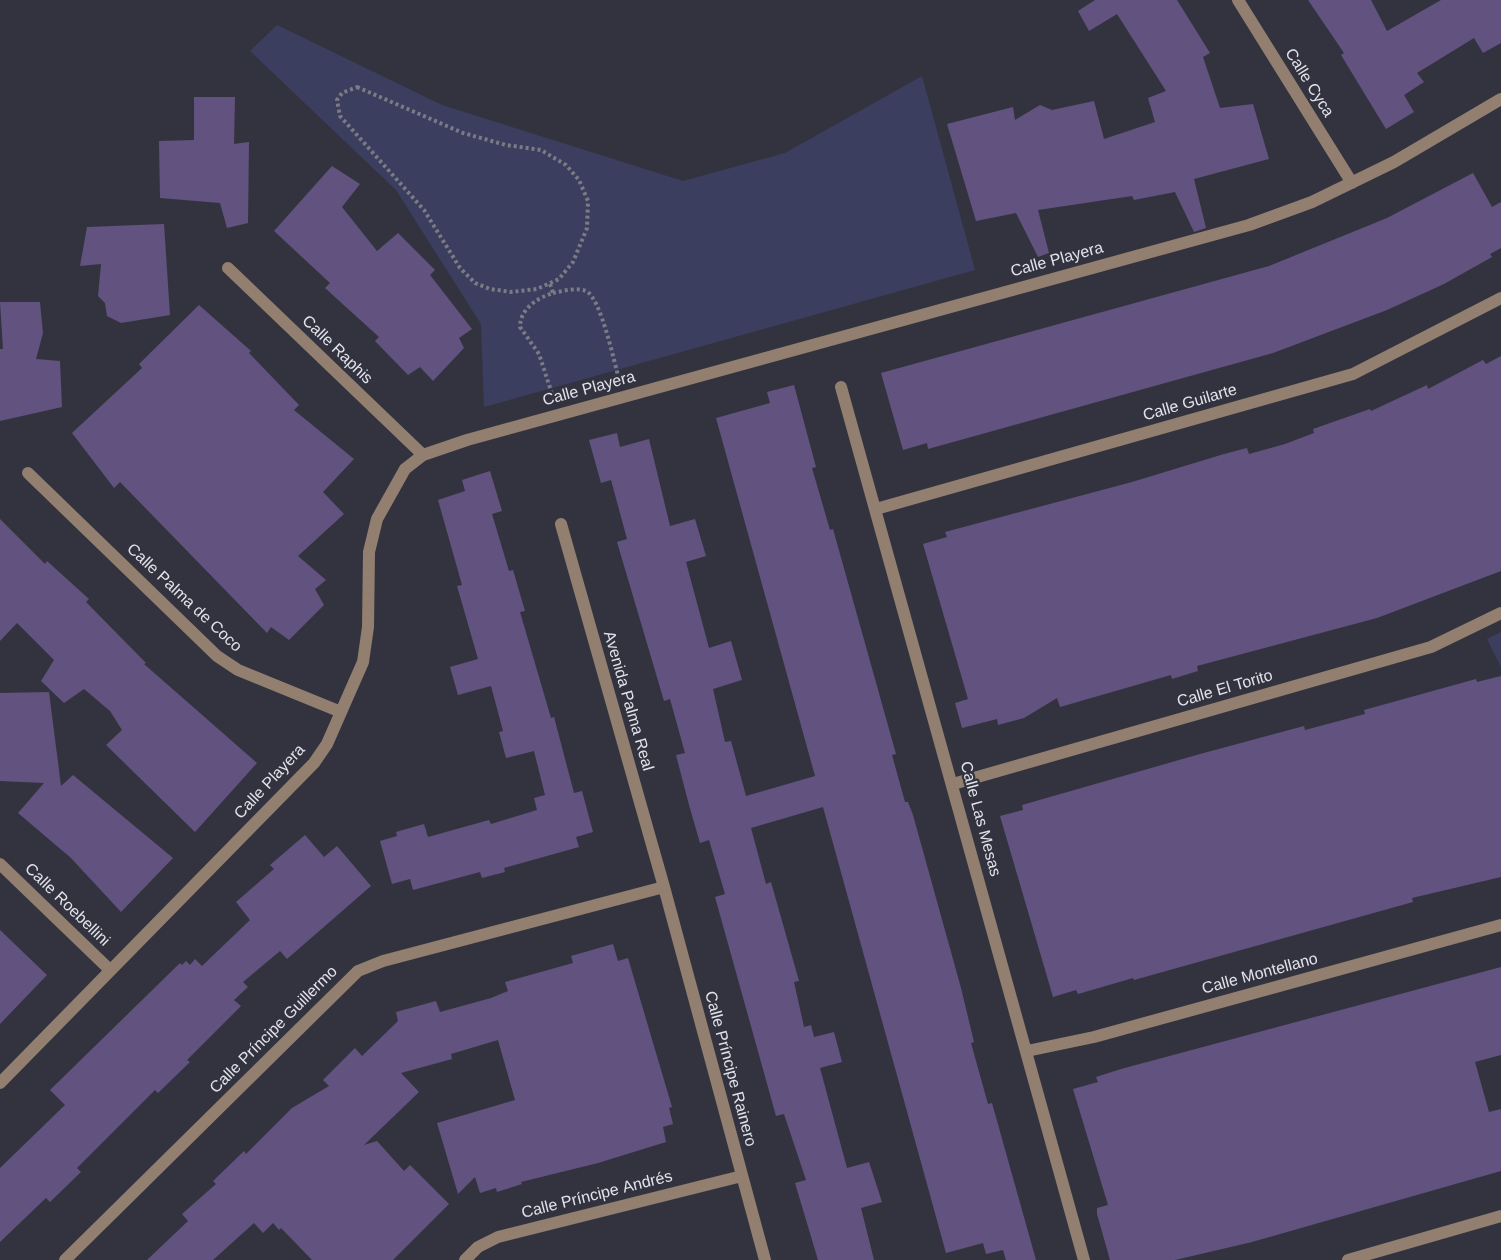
<!DOCTYPE html>
<html>
<head>
<meta charset="utf-8">
<style>
	body { margin:0 }
	canvas { display:block; background:#32333f }
</style>
</head>
<body>
<canvas width="1501" height="1260"></canvas>
<script>
const ctx = document.querySelector('canvas').getContext('2d');
ctx.lineJoin = 'round';
function paint(path, color) {
  ctx.fillStyle = color;
  ctx.fill(path, 'evenodd');
}
function stroke(path, color, width, dash) {
  ctx.strokeStyle = color;
  ctx.lineWidth = width;
  ctx.lineCap = dash ? 'butt' : 'round';
  ctx.setLineDash(dash || []);
  ctx.stroke(path);
}
function drawText(font, color, halo, rows, align = 'center') {
  ctx.font = font + ' Arial,sans-serif';
  ctx.lineWidth = 4.5;
  ctx.setLineDash([]);
  ctx.textBaseline = 'middle';
  ctx.strokeStyle = halo;
  ctx.fillStyle = color;
  for (const [text, x, y, turn = 0] of rows) {
    ctx.save();
    ctx.translate(x, y);
    ctx.rotate((+turn || 0) * Math.PI / 180);
    ctx.textAlign = isNaN(turn) ? turn : align;
    if (halo) ctx.strokeText(text, 0, 0);
    ctx.fillText(text, 0, 0);
    ctx.restore();
  }
}
const green = new Path2D(`
	M 277,25 L 442,105 L 683,181 L 785,153 L 922,76 L 975,270 L 484,407 L 481,324 L 396,190 L 250,51 Z
	M 1501,632 L 1501,667 L 1487,639 Z`);
const building = new Path2D(`
	M 1095,0 L 1177,0 L 1210,53 L 1203,57 L 1220,108 L 1253,104 L 1269,159 L 1194,179 L 1206,228 L 1194,232 L 1175,192 L 1134,200 L 1132,196 L 1038,210 L 1049,253 L 1038,257 L 1016,213 L 976,221 L 947,124 L 1013,107 L 1015,120 L 1040,105 L 1052,110 L 1094,101 L 1104,139 L 1155,122 L 1148,98 L 1166,91 L 1117,14 L 1089,31 L 1078,11 Z
	M 1308,0 L 1371,0 L 1387,31 L 1441,0 L 1501,0 L 1501,43 L 1483,53 L 1474,38 L 1417,73 L 1424,82 L 1404,95 L 1414,112 L 1386,129 L 1341,55 L 1344,53 Z
	M 194,97 L 235,97 L 234,144 L 249,142 L 248,223 L 227,228 L 220,203 L 160,198 L 159,141 L 194,140 Z
	M 332,166 L 360,184 L 342,207 L 377,251 L 398,233 L 435,270 L 430,275 L 472,329 L 459,338 L 464,348 L 433,381 L 420,367 L 408,375 L 375,341 L 379,337 L 325,288 L 330,283 L 274,231 Z
	M 1473,173 L 1492,207 L 1501,202 L 1501,248 L 1490,254 L 1492,257 L 1444,284 L 1387,310 L 1273,353 L 928,449 L 927,443 L 903,450 L 881,373 L 1269,266 L 1387,218 Z
	M 164,224 L 170,315 L 121,323 L 107,316 L 105,303 L 98,296 L 101,264 L 80,266 L 87,227 Z
	M 0,302 L 40,302 L 43,333 L 36,359 L 60,361 L 62,407 L 0,421 L 0,349 L 3,349 Z
	M 199,305 L 251,351 L 249,353 L 299,405 L 294,410 L 354,459 L 323,492 L 344,514 L 298,556 L 326,580 L 315,589 L 324,605 L 289,640 L 271,627 L 267,633 L 120,482 L 114,488 L 72,433 L 142,368 L 139,364 Z
	M 1501,356 L 1501,571 L 1377,618 L 1197,666 L 1198,671 L 1172,679 L 1171,675 L 1060,707 L 1057,698 L 1024,718 L 998,725 L 997,719 L 962,728 L 955,703 L 968,699 L 923,544 L 947,537 L 945,532 L 1132,482 L 1224,454 L 1247,448 L 1249,454 L 1285,444 L 1314,433 L 1313,429 L 1370,409 L 1371,411 L 1427,385 L 1428,389 L 1483,360 L 1486,364 Z
	M 794,385 L 816,467 L 812,468 L 830,530 L 833,529 L 896,754 L 892,755 L 905,802 L 908,802 L 913,815 L 961,988 L 974,1042 L 971,1043 L 988,1104 L 992,1103 L 1036,1260 L 1006,1260 L 1003,1250 L 986,1254 L 983,1243 L 946,1253 L 823,807 L 751,828 L 766,884 L 771,882 L 799,981 L 794,982 L 804,1027 L 811,1025 L 814,1037 L 834,1032 L 842,1062 L 820,1068 L 847,1168 L 869,1162 L 882,1202 L 861,1208 L 874,1260 L 818,1260 L 795,1183 L 806,1180 L 784,1114 L 776,1116 L 715,897 L 725,894 L 709,840 L 700,843 L 689,805 L 676,755 L 685,753 L 670,699 L 664,701 L 617,542 L 627,539 L 611,480 L 601,483 L 589,440 L 617,433 L 620,447 L 649,439 L 670,526 L 695,519 L 706,556 L 686,562 L 709,648 L 731,641 L 742,680 L 713,689 L 725,742 L 731,741 L 746,796 L 815,776 L 716,418 L 770,403 L 767,392 Z
	M 490,471 L 502,511 L 492,514 L 509,571 L 513,570 L 525,611 L 520,612 L 551,718 L 554,717 L 574,793 L 582,791 L 593,832 L 576,837 L 579,847 L 504,868 L 505,872 L 482,878 L 480,872 L 413,890 L 410,879 L 392,884 L 380,841 L 397,836 L 396,832 L 424,824 L 428,837 L 489,820 L 491,824 L 537,810 L 534,798 L 545,795 L 534,751 L 506,758 L 499,732 L 503,731 L 491,686 L 458,695 L 450,667 L 478,659 L 457,586 L 462,585 L 438,500 L 465,491 L 462,480 Z
	M 0,519 L 45,564 L 47,561 L 89,599 L 86,602 L 146,663 L 144,664 L 257,763 L 195,832 L 106,745 L 122,730 L 110,711 L 84,689 L 64,703 L 41,681 L 54,660 L 17,623 L 0,641 Z
	M 1501,676 L 1501,877 L 1412,898 L 1413,902 L 1159,973 L 1134,980 L 1133,978 L 1078,994 L 1076,990 L 1053,997 L 1000,816 L 1023,810 L 1022,805 L 1200,754 L 1304,726 L 1305,730 L 1365,714 L 1364,710 L 1476,679 L 1477,682 Z
	M 49,692 L 61,786 L 73,775 L 173,858 L 121,912 L 71,858 L 18,813 L 44,783 L 0,781 L 0,693 Z
	M 305,835 L 324,857 L 337,846 L 371,886 L 287,959 L 280,951 L 243,982 L 248,987 L 234,1000 L 241,1006 L 187,1060 L 190,1062 L 158,1093 L 155,1090 L 77,1168 L 81,1172 L 50,1202 L 46,1198 L 0,1242 L 0,1168 L 65,1105 L 50,1090 L 180,963 L 182,965 L 186,961 L 190,965 L 195,959 L 202,966 L 250,920 L 236,902 L 274,869 L 270,865 Z
	M 0,930 L 47,975 L 0,1024 Z
	M 613,944 L 618,961 L 628,958 L 672,1107 L 669,1108 L 673,1124 L 663,1127 L 666,1142 L 598,1163 L 521,1182 L 522,1184 L 497,1192 L 496,1188 L 480,1193 L 475,1177 L 458,1194 L 437,1123 L 515,1100 L 498,1040 L 451,1054 L 452,1059 L 401,1073 L 419,1092 L 364,1145 L 377,1141 L 404,1171 L 410,1165 L 449,1204 L 393,1260 L 312,1260 L 281,1228 L 279,1230 L 273,1223 L 263,1233 L 254,1223 L 213,1260 L 147,1260 L 188,1221 L 182,1214 L 216,1184 L 213,1181 L 244,1151 L 246,1154 L 292,1108 L 329,1086 L 323,1080 L 355,1048 L 362,1056 L 398,1021 L 396,1012 L 436,1001 L 440,1012 L 491,998 L 508,991 L 505,982 L 573,963 L 571,956 Z
	M 1501,967 L 1501,1055 L 1475,1062 L 1489,1112 L 1501,1109 L 1501,1171 L 1252,1242 L 1175,1260 L 1110,1260 L 1097,1214 L 1097,1208 L 1108,1205 L 1073,1089 L 1098,1082 L 1096,1077 L 1121,1069 Z`);
const path = new Path2D(`
	M 357,87 L 463,133 L 506,145 L 541,150 L 566,165 L 579,180 L 588,201 L 587,228 L 573,262 L 559,279 L 537,289 L 511,292 L 490,289 L 475,283 L 460,268 L 424,210 L 340,116 L 337,100 L 342,93 Z
	M 550,284 L 553,293 C 537,298 520,309 520,327 L 539,354 L 553,397
	M 553,293 C 563,291 577,287 586,291 C 601,298 614,362 619,379`);
const minor = new Path2D(`
	M 1238,0 L 1352,183
	M 228,268 L 423,455
	M 841,387 L 1084,1260
	M 28,473 L 217,656 L 238,670 L 341,712
	M 876,509 L 1353,374 L 1501,298
	M 561,524 L 664,887 L 765,1260
	M 953,784 L 1431,647 L 1501,613
	M 0,864 L 110,970
	M 1027,1051 L 1094,1037 L 1501,925
	M 0,1083 L 314,763 L 327,744 L 363,662 L 368,627 L 369,552 L 377,519 L 405,469 L 423,455 L 467,440 L 1249,225 L 1312,202 L 1394,162 L 1501,99
	M 65,1260 L 358,971 L 383,961 L 664,887
	M 465,1260 L 478,1247 L 498,1237 L 742,1176
	M 1348,1260 L 1501,1216`);
const streetNames = [
	["Calle Cyca",1309,83,58],
	["Calle Playera",1057,260,-15],
	["Calle Raphis",337,350,44],
	["Calle Playera",589,389,-15],
	["Calle Guilarte",1190,403,-16],
	["Calle Palma de Coco",184,598,43],
	["Calle El Torito",1225,689,-16],
	["Avenida Palma Real",628,701,74],
	["Calle Playera",270,782,-47],
	["Calle Las Mesas",980,819,75],
	["Calle Roebellini",67,905,44],
	["Calle Montellano",1260,974,-15],
	["Calle Príncipe Guillermo",274,1030,-45],
	["Calle Príncipe Rainero",730,1069,75],
	["Calle Príncipe Andrés",597,1195,-14]
];
paint(green, '#3b3e5e');
paint(building, '#62527f');
stroke(path, '#7a7b85', 4, [3, 3]);
stroke(minor, '#927f6f', 12);
drawText('16px', '#e1e2ea', '#32333f', streetNames);
</script>
</body>
</html>
